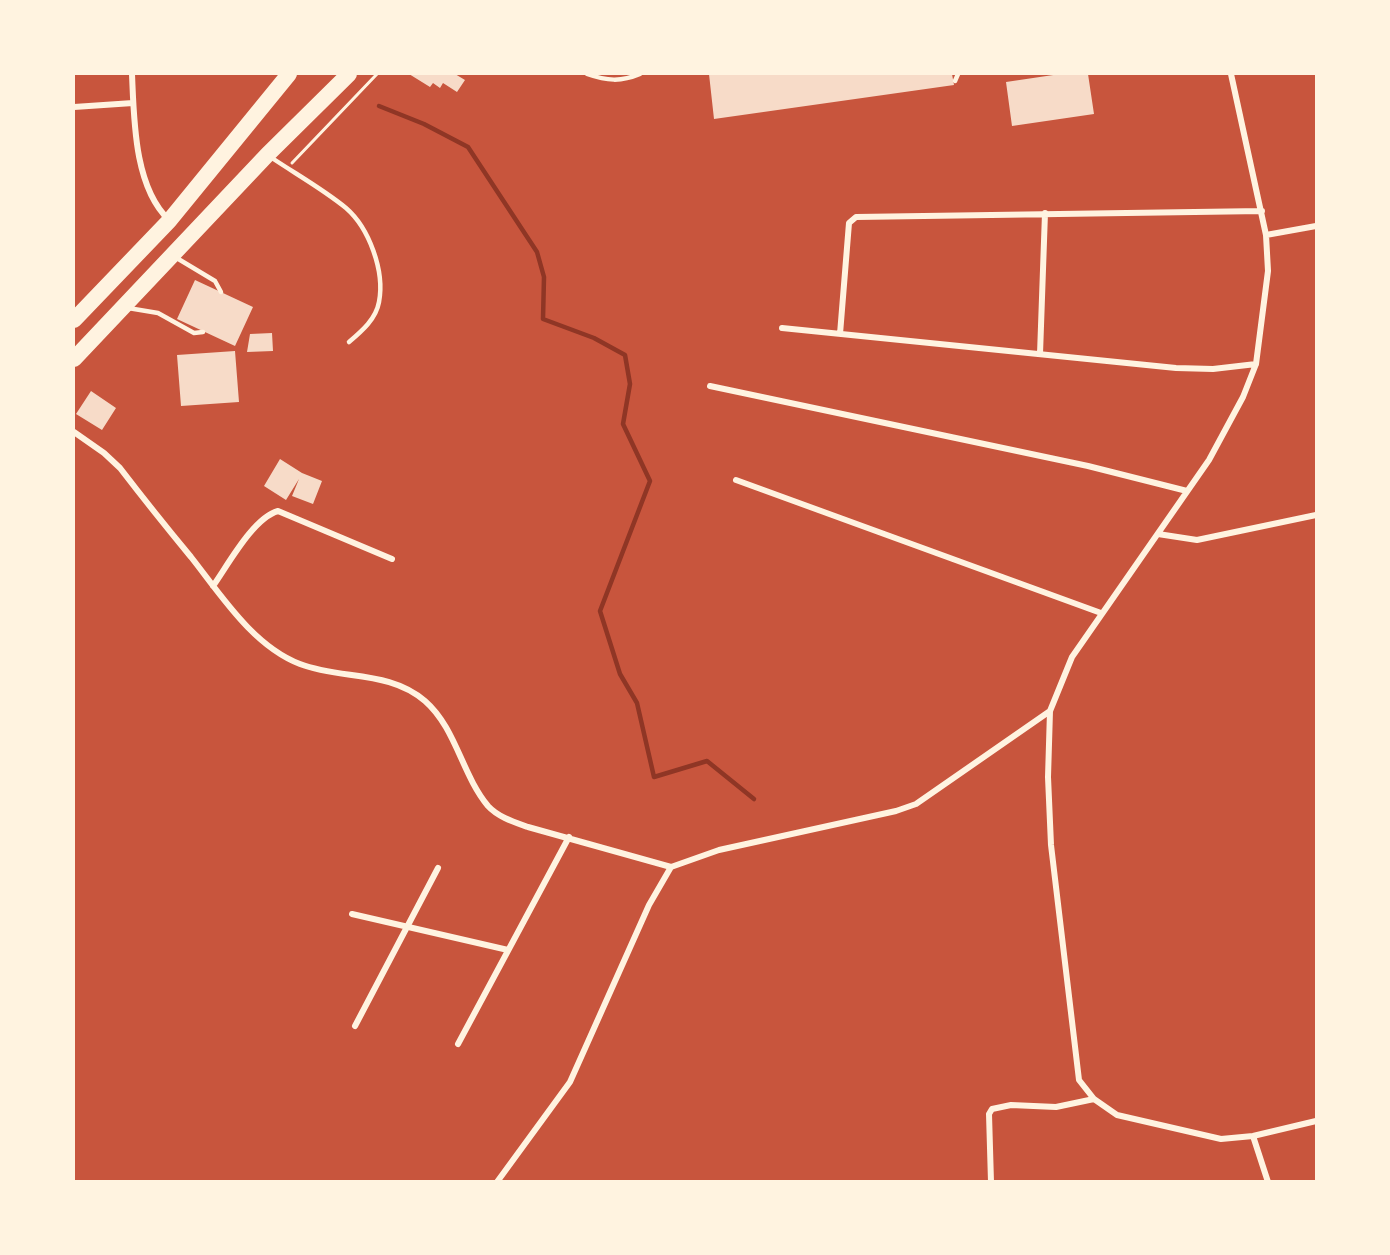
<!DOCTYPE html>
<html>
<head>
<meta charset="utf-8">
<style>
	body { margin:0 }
	#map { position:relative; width:1390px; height:1255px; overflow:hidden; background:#c8553d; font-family:"Zilla Slab",serif }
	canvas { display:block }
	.frame { position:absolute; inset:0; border:75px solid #fff3e0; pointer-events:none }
</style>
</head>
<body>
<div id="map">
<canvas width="1390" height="1255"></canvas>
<div class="frame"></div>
</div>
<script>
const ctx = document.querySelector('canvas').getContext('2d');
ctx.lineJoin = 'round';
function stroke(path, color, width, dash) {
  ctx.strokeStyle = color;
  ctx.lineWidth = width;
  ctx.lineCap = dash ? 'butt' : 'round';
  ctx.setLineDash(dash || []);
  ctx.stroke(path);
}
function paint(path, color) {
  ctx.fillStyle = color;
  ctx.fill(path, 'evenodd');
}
const stream = new Path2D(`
	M 379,106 L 424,124 L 468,147 L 537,252 L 544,277 L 543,319 L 594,338 L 625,355 L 630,384 L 623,424 L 650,481 L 600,611 L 620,674 L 637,703 L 654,777 L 707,761 L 754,799`);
const building = new Path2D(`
	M 409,74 L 455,74 L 465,80 L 457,92 L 443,83 L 440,88 L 433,83 L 430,87 Z
	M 709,74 L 952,74 L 954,85 L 714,119 Z
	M 1060,74 L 1088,74 L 1094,114 L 1012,126 L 1006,82 Z
	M 195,280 L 253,307 L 235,346 L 177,319 Z
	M 272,333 L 273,351 L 247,352 L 250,334 Z
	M 235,351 L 239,402 L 181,406 L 177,355 Z
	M 91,391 L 116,408 L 102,430 L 76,414 Z
	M 280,459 L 302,473 L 322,481 L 313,504 L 292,496 L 299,479 L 286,500 L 264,486 Z`);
const path = new Path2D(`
	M 292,163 L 377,74`);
const service = new Path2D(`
	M 587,74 C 607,81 621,82 640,74
	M 955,81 L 958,74
	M 269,156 C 294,173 323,189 346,208 C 369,228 385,271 379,302 C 376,319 362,331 349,342
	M 175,257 L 215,281 L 221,292
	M 128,308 L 158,313 L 194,333 L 203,332`);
const minor = new Path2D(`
	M 132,74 C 134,119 134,187 169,220
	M 1231,74 L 1266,235 L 1268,271 L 1256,364 L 1243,397 L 1209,460 L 1072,657 L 1050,711 L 1048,777 L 1051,845 L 1079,1080 L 1094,1099 L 1117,1115 L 1221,1139 L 1253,1136 L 1316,1121
	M 74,107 L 133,103
	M 1266,235 L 1316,226
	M 782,328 L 1176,368 L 1213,369 L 1256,364
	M 840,334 L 849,223 L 856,217 L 1262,211
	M 1040,354 L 1045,213
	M 710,386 L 1088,466 L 1187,491
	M 74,432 L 104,453 L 120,468 C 143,498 167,528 191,557 C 221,595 253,646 300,664 C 342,680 389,670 425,701 C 456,728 462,775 488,806 C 498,817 514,822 528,827 L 671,867 L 719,850 L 896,811 L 916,804 L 1050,711
	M 736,480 L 1101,613
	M 1158,534 L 1197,540 L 1316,515
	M 213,586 C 228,565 253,518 278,511 L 392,559
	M 352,914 L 508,950
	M 355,1026 L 438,868
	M 458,1044 L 569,837
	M 1253,1136 L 1268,1182
	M 497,1182 L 570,1082 L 649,905 L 671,867
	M 991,1182 L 989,1114 L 992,1109 L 1011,1105 L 1056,1107 L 1094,1099`);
const motorway = new Path2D(`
	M 74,320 L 169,221 L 289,74
	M 74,359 L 267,155 L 349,74`);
stroke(stream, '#8f3625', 4.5);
paint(building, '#f7dbc8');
stroke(path, '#fff3e0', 3);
stroke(service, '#fff3e0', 4.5);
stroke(minor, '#fff3e0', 6);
stroke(motorway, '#fff3e0', 16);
</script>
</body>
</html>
